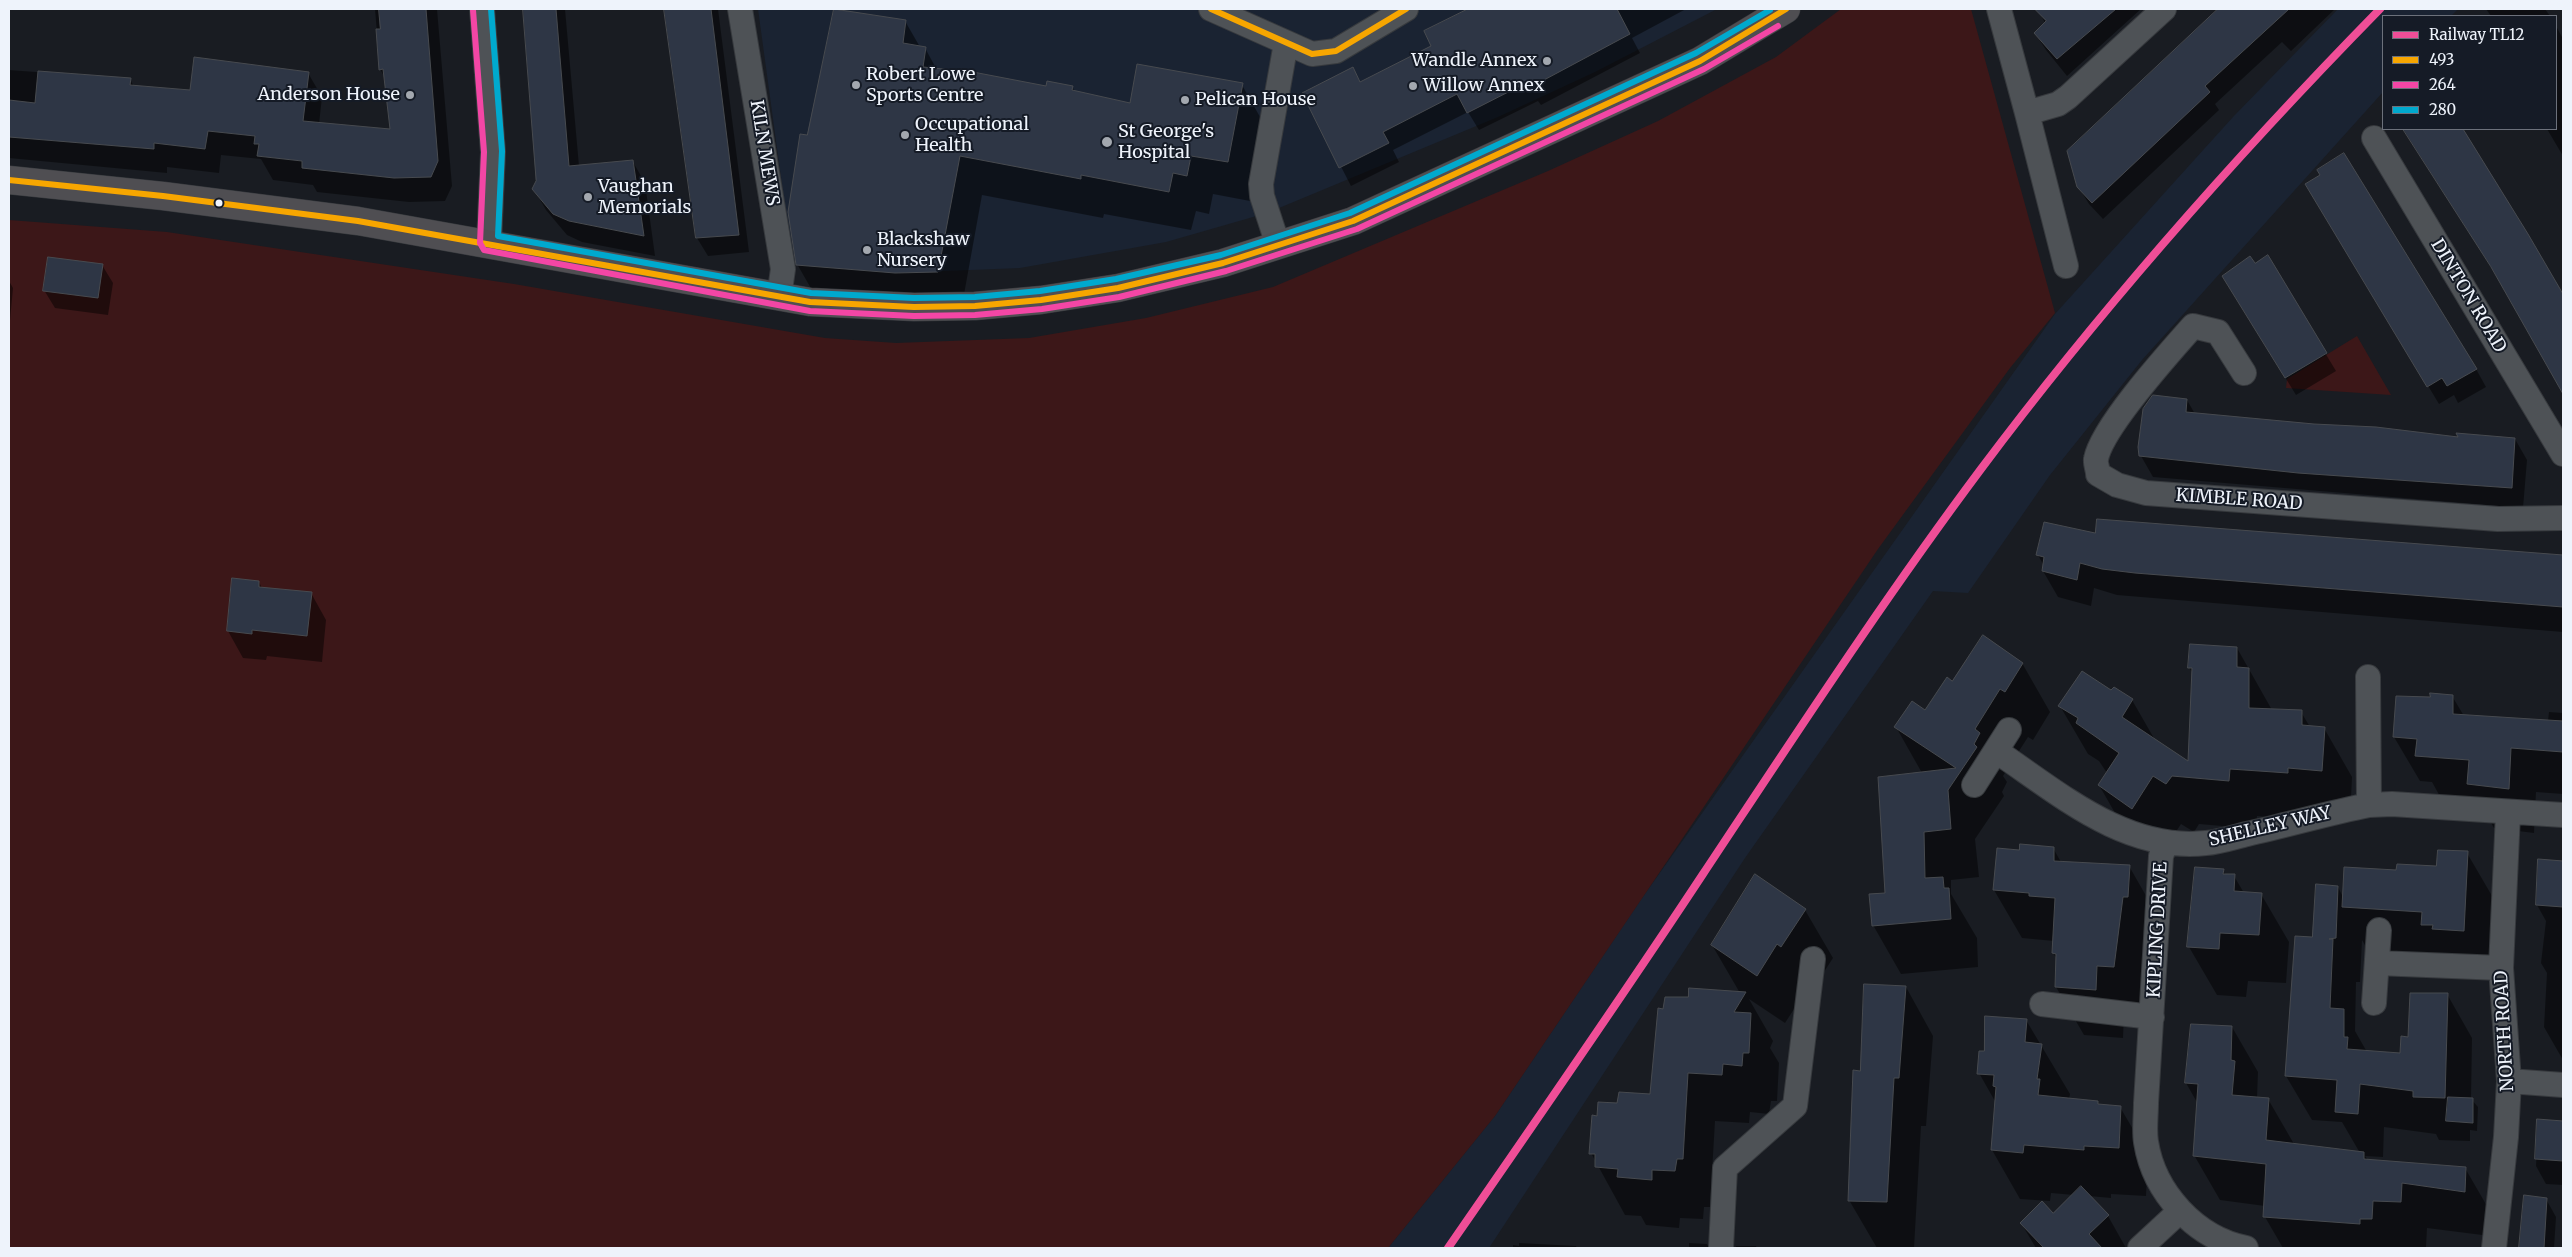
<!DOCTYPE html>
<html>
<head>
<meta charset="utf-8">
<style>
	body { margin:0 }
	#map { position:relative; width:2572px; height:1257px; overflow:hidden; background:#191c22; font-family:Merriweather,serif }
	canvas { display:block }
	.frame { position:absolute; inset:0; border:10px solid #eef3fb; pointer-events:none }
	.legend { position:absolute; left:2382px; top:15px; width:175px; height:115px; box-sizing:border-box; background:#151b26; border:1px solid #6c717b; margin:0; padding:6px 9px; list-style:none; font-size:15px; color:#eef3fb }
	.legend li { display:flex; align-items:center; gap:10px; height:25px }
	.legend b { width:25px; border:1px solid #6c717b }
</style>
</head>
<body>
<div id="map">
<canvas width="2572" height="1257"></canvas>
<div class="frame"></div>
<ul class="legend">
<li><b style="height:6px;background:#ef4e97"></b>Railway TL12</li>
<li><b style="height:6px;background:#f7a600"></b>493</li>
<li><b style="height:6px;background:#f346a5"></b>264</li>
<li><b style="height:6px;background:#00a9ce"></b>280</li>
</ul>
</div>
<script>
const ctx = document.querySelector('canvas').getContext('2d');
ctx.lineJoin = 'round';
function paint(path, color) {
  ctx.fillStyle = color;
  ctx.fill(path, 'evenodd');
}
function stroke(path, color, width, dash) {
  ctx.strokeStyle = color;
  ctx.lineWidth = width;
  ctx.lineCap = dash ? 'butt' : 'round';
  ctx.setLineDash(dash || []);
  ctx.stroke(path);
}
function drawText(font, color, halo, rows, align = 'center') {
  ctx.font = font + ' Merriweather,serif';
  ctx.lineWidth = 4;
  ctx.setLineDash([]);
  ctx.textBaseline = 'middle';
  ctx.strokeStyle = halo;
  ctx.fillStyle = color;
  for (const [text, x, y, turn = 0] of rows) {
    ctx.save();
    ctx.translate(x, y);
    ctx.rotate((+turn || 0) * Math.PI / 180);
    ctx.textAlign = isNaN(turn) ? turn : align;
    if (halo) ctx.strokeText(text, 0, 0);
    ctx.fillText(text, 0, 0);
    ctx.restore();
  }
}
const built = new Path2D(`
	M 758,9 L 1717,9 L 1595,72 L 1498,117 L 1267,213 L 1166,242 L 1020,268 L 895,273 L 793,265 Z
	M 2338,9 L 2458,9 L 2451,16 L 2383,16 L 2383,92 L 2142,360 L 2050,475 L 1968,593 L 1933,591 L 1745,858 L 1489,1248 L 1388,1248 L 1495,1116 L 1640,901 L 2055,314 L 2233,117 Z`);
const green = new Path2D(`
	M 1841,9 L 1971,9 L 2055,313 L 2010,368 L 1878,549 L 1495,1116 L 1388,1248 L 9,1248 L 9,220 L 167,232 L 514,284 L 825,338 L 896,343 L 1029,338 L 1146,318 L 1273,287 L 1548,171 L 1658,121 L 1776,57 Z
	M 2357,336 L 2391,395 L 2286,388 L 2287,379 Z`);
const shadow = new Path2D(`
	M 375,9 L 437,9 L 452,186 L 445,201 L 409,202 L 317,192 L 313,185 L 273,180 L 261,159 L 221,155 L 219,173 L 167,167 L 167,173 L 9,158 L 9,70 L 130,79 L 134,87 L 191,92 L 308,73 L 322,97 L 319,124 L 391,130 L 385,78 L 380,69 Z
	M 524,9 L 565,9 L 579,166 L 633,162 L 645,183 L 655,256 L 582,242 L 567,235 L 546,210 L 534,189 L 537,181 Z
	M 665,9 L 718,9 L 749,252 L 708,256 L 697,238 Z
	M 835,9 L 905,21 L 920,47 L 925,48 L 937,70 L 1047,88 L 1072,87 L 1076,92 L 1131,104 L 1242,85 L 1264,124 L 1250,201 L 1213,194 L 1209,214 L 1196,211 L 1191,230 L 1104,214 L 1103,218 L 982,195 L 961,311 L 820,304 L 797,264 L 808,137 Z
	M 1469,9 L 1686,9 L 1632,38 L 1640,53 L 1541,105 L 1538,101 L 1479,130 L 1468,112 L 1393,150 L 1399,162 L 1351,186 L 1303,93 L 1361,83 L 1433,47 L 1425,32 Z
	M 2041,9 L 2141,9 L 2067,76 L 2046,50 L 2035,33 L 2045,23 L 2039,11 Z
	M 2220,9 L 2335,9 L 2291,51 L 2282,42 L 2215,104 L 2219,110 L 2103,219 L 2089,204 L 2078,186 L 2068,151 Z
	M 2486,9 L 2545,9 L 2550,16 L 2491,16 Z
	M 2556,26 L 2563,39 L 2563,156 L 2547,129 L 2556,129 Z
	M 2405,129 L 2462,129 L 2563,298 L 2563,390 L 2502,285 Z
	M 2317,202 L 2476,369 L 2486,387 L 2458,403 L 2454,395 L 2439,404 Z
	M 2267,257 L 2336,371 L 2296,395 L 2234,294 L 2254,265 Z
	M 102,265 L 113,283 L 108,315 L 55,308 L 44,290 Z
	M 9,281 L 13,288 L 9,331 Z
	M 2187,400 L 2195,414 L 2460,438 L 2515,439 L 2527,460 L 2523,508 L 2153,477 L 2141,456 Z
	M 2098,521 L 2563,557 L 2563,632 L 2117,595 L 2094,588 L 2091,606 L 2058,597 L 2043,571 L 2044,566 L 2038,555 L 2096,534 Z
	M 233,579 L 259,582 L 262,588 L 311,593 L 326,620 L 322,662 L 267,656 L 266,660 L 243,658 L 228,631 Z
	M 2237,648 L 2272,710 L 2301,712 L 2310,727 L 2324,728 L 2352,777 L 2350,819 L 2315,821 L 2257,816 L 2256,829 L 2199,824 L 2194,832 L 2181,824 L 2160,856 L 2127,834 L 2099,785 L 2107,773 L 2099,761 L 2088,754 L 2060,706 L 2111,692 L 2132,700 L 2155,740 L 2189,763 L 2193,674 L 2189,667 Z
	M 2022,663 L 2050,712 L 2033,740 L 2028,737 L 2003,776 L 2007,782 L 2002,792 L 2004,796 L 1975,839 L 1979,877 L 1951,880 L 1951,894 L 1977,938 L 1978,967 L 1901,974 L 1873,925 L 1886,894 L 1922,773 L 1896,727 L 1925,711 L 1953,683 Z
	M 2452,696 L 2464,716 L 2548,721 L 2549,712 L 2563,713 L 2563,794 L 2536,792 L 2534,833 L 2494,828 L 2480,803 L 2442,800 L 2432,782 L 2420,781 L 2394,737 L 2431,698 Z
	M 2053,848 L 2061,862 L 2129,866 L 2157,915 L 2141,1015 L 2124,1014 L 2123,1038 L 2084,1035 L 2056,987 L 2057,959 L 2053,953 L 2054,941 L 2022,938 L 1994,890 L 2020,851 Z
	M 2467,853 L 2495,901 L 2491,979 L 2371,955 L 2362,940 L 2360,982 L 2356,982 L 2355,1031 L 2367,1052 L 2402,1054 L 2409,1038 L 2447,994 L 2472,1038 L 2471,1099 L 2478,1107 L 2477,1131 L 2470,1130 L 2470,1141 L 2439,1140 L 2436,1134 L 2384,1127 L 2383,1157 L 2365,1156 L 2368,1160 L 2465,1168 L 2491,1213 L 2490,1236 L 2427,1228 L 2426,1247 L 2283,1248 L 2265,1217 L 2265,1206 L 2220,1200 L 2194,1155 L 2198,1104 L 2186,1083 L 2232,1027 L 2258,1072 L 2257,1098 L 2268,1099 L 2294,1144 L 2360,1153 L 2342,1122 L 2312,1120 L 2286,1076 L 2313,938 L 2338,887 L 2343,897 L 2397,871 L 2437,868 Z
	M 2539,861 L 2563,862 L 2563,1060 L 2544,1027 L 2547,973 L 2541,963 L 2546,921 L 2537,905 Z
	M 2223,871 L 2226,875 L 2234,876 L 2244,893 L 2261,894 L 2289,942 L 2286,983 L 2248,981 L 2246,997 L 2217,995 L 2189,947 Z
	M 1805,910 L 1833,958 L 1809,995 L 1805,992 L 1785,1023 L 1749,999 L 1773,1041 L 1770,1048 L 1779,1063 L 1777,1101 L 1771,1101 L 1769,1114 L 1750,1112 L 1749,1123 L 1715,1121 L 1710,1207 L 1704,1207 L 1703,1219 L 1680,1218 L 1679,1228 L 1646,1225 L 1641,1216 L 1625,1215 L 1591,1153 L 1598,1117 L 1618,1104 L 1651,1095 L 1664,1010 L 1689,999 L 1740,993 L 1712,945 Z
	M 1906,987 L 1933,1036 L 1926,1126 L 1921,1126 L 1914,1248 L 1877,1248 L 1849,1200 L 1861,1073 Z
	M 2026,1020 L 2070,1094 L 2069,1099 L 2098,1102 L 2100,1106 L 2120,1107 L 2148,1155 L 2146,1196 L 2111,1194 L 2111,1198 L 2089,1196 L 2108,1216 L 2126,1248 L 2036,1248 L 2021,1223 L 2053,1214 L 2074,1195 L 2051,1193 L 2050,1201 L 2020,1199 L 1992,1150 L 1996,1103 L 1979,1073 L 1985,1053 Z
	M 2538,1121 L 2563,1122 L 2563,1185 L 2546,1184 L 2536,1166 Z
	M 2525,1197 L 2546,1199 L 2556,1217 L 2554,1248 L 2520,1248 Z
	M 1519,1243 L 1576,1246 L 1577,1248 L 1513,1248 L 1513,1245 L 1519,1246 Z
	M 1689,1243 L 1707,1244 L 1709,1248 L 1689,1248 Z
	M 1736,1246 L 1756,1246 L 1757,1248 L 1735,1248 Z`);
const building = new Path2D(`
	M 379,9 L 426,9 L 438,161 L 431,177 L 394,178 L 302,168 L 302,161 L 257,156 L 259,144 L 254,144 L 255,136 L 208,131 L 205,149 L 154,143 L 154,149 L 9,137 L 9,100 L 35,103 L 38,71 L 131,78 L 130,85 L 190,90 L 194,57 L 309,72 L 303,121 L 390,129 L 383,69 L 379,70 L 376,29 L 380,29 Z
	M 523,9 L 556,9 L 569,166 L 633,160 L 644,236 L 569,221 L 553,214 L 532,189 L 536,181 Z
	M 664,9 L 711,9 L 739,235 L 696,238 Z
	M 834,9 L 906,20 L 903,43 L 926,47 L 923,67 L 973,72 L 1046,86 L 1047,81 L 1073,86 L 1072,90 L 1130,103 L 1137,64 L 1243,83 L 1228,162 L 1191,156 L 1187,176 L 1173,173 L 1169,192 L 1081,175 L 1081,179 L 960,156 L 938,272 L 895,273 L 796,265 L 788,212 L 800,134 L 807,135 Z
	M 1468,9 L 1617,9 L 1630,34 L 1529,88 L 1526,83 L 1467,113 L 1457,94 L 1383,132 L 1389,143 L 1339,168 L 1302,93 L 1353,67 L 1360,82 L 1431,46 L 1424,31 Z
	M 2035,9 L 2116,9 L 2057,59 L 2034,33 L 2046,21 Z
	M 2218,9 L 2289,9 L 2205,86 L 2210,92 L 2092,203 L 2077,187 L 2067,151 Z
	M 2403,129 L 2463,129 L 2528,234 L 2563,294 L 2563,394 L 2491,267 Z
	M 2344,153 L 2477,369 L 2447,386 L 2442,378 L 2427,387 L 2305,184 L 2320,175 L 2317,170 Z
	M 2268,255 L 2327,353 L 2285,378 L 2222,276 L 2250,256 L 2255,263 Z
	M 48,257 L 103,264 L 98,298 L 43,291 Z
	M 2153,395 L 2187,399 L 2186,412 L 2314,424 L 2376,427 L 2458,437 L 2456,433 L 2515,438 L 2512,488 L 2298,473 L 2139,456 L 2138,447 L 2143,409 Z
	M 2097,519 L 2563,555 L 2563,607 L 2135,573 L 2102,569 L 2080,563 L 2077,580 L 2042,571 L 2044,557 L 2036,555 L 2044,522 L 2095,533 Z
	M 232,578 L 259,581 L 259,587 L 312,592 L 307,636 L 252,630 L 252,634 L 227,631 Z
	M 1983,635 L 2023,663 L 2005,692 L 2000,689 L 1975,729 L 1980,733 L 1974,744 L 1977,747 L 1948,790 L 1951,829 L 1924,832 L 1925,878 L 1943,877 L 1944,888 L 1949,888 L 1951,919 L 1872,926 L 1869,894 L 1885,893 L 1878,777 L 1956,768 L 1894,727 L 1912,701 L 1925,710 L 1947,677 L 1952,681 Z
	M 2190,644 L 2237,647 L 2237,667 L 2249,668 L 2249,708 L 2302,710 L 2302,725 L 2325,727 L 2322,771 L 2288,768 L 2288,773 L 2230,769 L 2229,781 L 2172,776 L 2166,784 L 2153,776 L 2132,809 L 2098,785 L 2119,753 L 2076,723 L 2078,718 L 2058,706 L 2082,671 L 2111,690 L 2114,687 L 2133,699 L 2122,717 L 2188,761 L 2192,668 L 2188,668 Z
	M 2430,693 L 2453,695 L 2453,714 L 2563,721 L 2563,752 L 2511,748 L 2509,789 L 2467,784 L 2469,760 L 2415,756 L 2417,739 L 2393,737 L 2396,696 L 2430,697 Z
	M 2020,844 L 2054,847 L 2054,861 L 2130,865 L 2128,897 L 2123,897 L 2114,967 L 2097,966 L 2096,990 L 2055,987 L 2056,954 L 2052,953 L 2055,898 L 2029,896 L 2029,893 L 1993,890 L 1997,848 L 2019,850 Z
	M 2438,850 L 2468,851 L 2464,931 L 2432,929 L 2433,925 L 2421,925 L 2422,912 L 2342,907 L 2344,867 L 2396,870 L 2397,864 L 2436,866 Z
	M 2538,859 L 2563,861 L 2563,907 L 2536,905 Z
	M 2195,867 L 2224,869 L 2223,874 L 2235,874 L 2234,891 L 2262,893 L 2259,935 L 2220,933 L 2219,949 L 2187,947 Z
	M 1755,874 L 1806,909 L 1781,947 L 1777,944 L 1757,976 L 1711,945 Z
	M 2316,884 L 2338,886 L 2336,938 L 2329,939 L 2333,939 L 2330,1008 L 2344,1009 L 2344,1037 L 2348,1037 L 2347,1049 L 2400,1053 L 2401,1036 L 2408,1037 L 2410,993 L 2448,993 L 2445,1098 L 2413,1097 L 2413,1091 L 2360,1084 L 2358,1114 L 2335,1112 L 2337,1080 L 2285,1076 L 2295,936 L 2312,937 Z
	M 1864,984 L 1906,986 L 1899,1078 L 1894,1078 L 1887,1202 L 1848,1201 L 1853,1070 L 1860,1071 Z
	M 1689,988 L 1746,992 L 1734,1012 L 1751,1013 L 1749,1053 L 1743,1053 L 1742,1066 L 1723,1064 L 1722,1075 L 1688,1073 L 1683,1159 L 1677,1159 L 1675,1171 L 1652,1170 L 1652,1180 L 1617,1177 L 1618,1169 L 1595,1167 L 1595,1154 L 1589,1154 L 1592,1115 L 1597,1116 L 1598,1102 L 1617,1103 L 1619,1092 L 1650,1094 L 1658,1008 L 1663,1009 L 1665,997 L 1688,997 Z
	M 1985,1016 L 2027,1019 L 2025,1042 L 2042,1044 L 2037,1079 L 2040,1079 L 2038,1095 L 2098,1101 L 2098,1104 L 2121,1106 L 2119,1148 L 2084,1146 L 2084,1150 L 2024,1145 L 2023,1153 L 1991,1150 L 1996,1087 L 1993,1086 L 1994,1075 L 1977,1074 L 1979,1051 L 1984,1051 Z
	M 2191,1024 L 2232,1026 L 2231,1060 L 2235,1061 L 2232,1095 L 2269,1098 L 2266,1140 L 2364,1152 L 2364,1159 L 2466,1167 L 2465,1192 L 2402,1183 L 2401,1202 L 2373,1201 L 2372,1219 L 2360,1219 L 2360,1224 L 2263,1217 L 2266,1164 L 2193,1156 L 2198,1084 L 2185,1083 Z
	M 2448,1097 L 2473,1098 L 2473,1123 L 2446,1121 Z
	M 2537,1119 L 2563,1121 L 2563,1161 L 2535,1159 Z
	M 2081,1186 L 2109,1215 L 2089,1234 L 2102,1248 L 2044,1248 L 2020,1223 L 2042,1201 L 2053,1213 Z
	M 2524,1195 L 2547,1198 L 2544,1248 L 2519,1248 Z`);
const street = new Path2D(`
	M 482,9 L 493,152 L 489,243
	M 740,9 L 783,269 L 779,297
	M 1211,9 L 1312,54 L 1336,51 L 1406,9
	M 1999,9 L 2027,113 L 2058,104 L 2068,97 L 2164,9
	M 2027,113 L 2066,266
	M 2374,138 L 2563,454
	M 1278,245 L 1262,196 L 1261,184 L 1286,43
	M 2244,373 L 2218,332 L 2193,326 C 2170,352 2102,427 2096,459 C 2095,463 2098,469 2098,474 L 2117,485 L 2146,493 L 2498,519 L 2563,518
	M 2368,677 L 2369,805
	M 1996,751 C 2059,793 2125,852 2206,843 C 2220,842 2234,837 2247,834 C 2288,825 2328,813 2369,805 L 2392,804 L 2563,815
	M 1974,785 L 2009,730
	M 2166,843 L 2161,856 L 2146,1103 C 2146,1116 2144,1130 2146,1142 C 2154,1193 2196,1238 2246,1248
	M 2377,963 L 2501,968
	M 2374,1003 L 2379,930
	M 2042,1004 L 2152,1017
	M 2509,1081 L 2563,1085
	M 1721,1248 L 1725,1168 L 1795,1106 L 1813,959
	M 2140,1248 L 2180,1211
	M 2494,1248 L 2506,1137 L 2509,1081 L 2501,968 L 2508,813`);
const secondary = new Path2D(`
	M 9,180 L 163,196 L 358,221 L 810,302 L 914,307 L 975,306 L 1041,300 L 1118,288 L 1223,263 L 1353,221 L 1700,61 L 1786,9`);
const bus1 = new Path2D(`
	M 1211,9 L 1312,54 L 1336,51 L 1406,9
	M 9,180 L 163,196 L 358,221 L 810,302 L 914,307 L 975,306 L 1041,300 L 1118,288 L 1223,263 L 1353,221 L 1700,61 L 1786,9`);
const bus2 = new Path2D(`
	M 473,10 L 484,152 L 480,243 L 484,250 L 810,311 L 914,316 L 975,315 L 1042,309 L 1119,297 L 1226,271 L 1357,229 L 1704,69 L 1778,26`);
const bus3 = new Path2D(`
	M 491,9 L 502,151 L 498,236 L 811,293 L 914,298 L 975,297 L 1040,291 L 1116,279 L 1221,255 L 1350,213 L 1696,53 L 1770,10`);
const rail1 = new Path2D(`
	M 1448,1248 C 1534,1124 1620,1000 1703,874 C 1794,737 1883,600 1981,469 C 2103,306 2238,154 2380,9`);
const markers = [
	[1547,61,5,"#a3a8af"],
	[856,85,5,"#a3a8af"],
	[1413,86,5,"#a3a8af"],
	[410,95,5,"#a3a8af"],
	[1185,100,5,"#a3a8af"],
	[905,135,5,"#a3a8af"],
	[1107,142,6,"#a3a8af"],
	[588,197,5,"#a3a8af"],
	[219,203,4.5,"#eef3fb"],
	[867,250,5,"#a3a8af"]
];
const poiNames = [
	["Wandle Annex",1537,61,"right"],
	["Robert Lowe",866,75],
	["Sports Centre",866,96],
	["Willow Annex",1423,86],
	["Anderson House",400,95,"right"],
	["Pelican House",1195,100],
	["Occupational",915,125],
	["Health",915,146],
	["St George's",1118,132],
	["Hospital",1118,153],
	["Vaughan",598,187],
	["Memorials",598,208],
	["Blackshaw",877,240],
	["Nursery",877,261]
];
const streetNames = [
	["KILN MEWS",764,153,81],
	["DINTON ROAD",2468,296,59],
	["KIMBLE ROAD",2239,500,4],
	["SHELLEY WAY",2270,827,-13],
	["KIPLING DRIVE",2158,930,-87],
	["NORTH ROAD",2505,1031,-93]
];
paint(built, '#1a2332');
paint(green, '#3c1718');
paint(shadow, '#0007');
paint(building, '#2e3645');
stroke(building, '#474a4f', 1);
stroke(street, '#373a3e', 26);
stroke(secondary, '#373a3e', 29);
stroke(street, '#4e5256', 24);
stroke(secondary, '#4f4e52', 28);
stroke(bus1, '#f7a600', 6);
stroke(bus2, '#f346a5', 6);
stroke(bus3, '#00a9ce', 6);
stroke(rail1, '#ef4e97', 8);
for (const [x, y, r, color] of markers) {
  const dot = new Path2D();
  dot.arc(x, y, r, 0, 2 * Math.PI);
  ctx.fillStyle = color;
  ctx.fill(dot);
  stroke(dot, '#151b26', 2);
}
drawText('18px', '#eef3fb', '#151b26', poiNames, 'left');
drawText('18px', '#eef3fb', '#151b26', streetNames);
</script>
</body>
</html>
